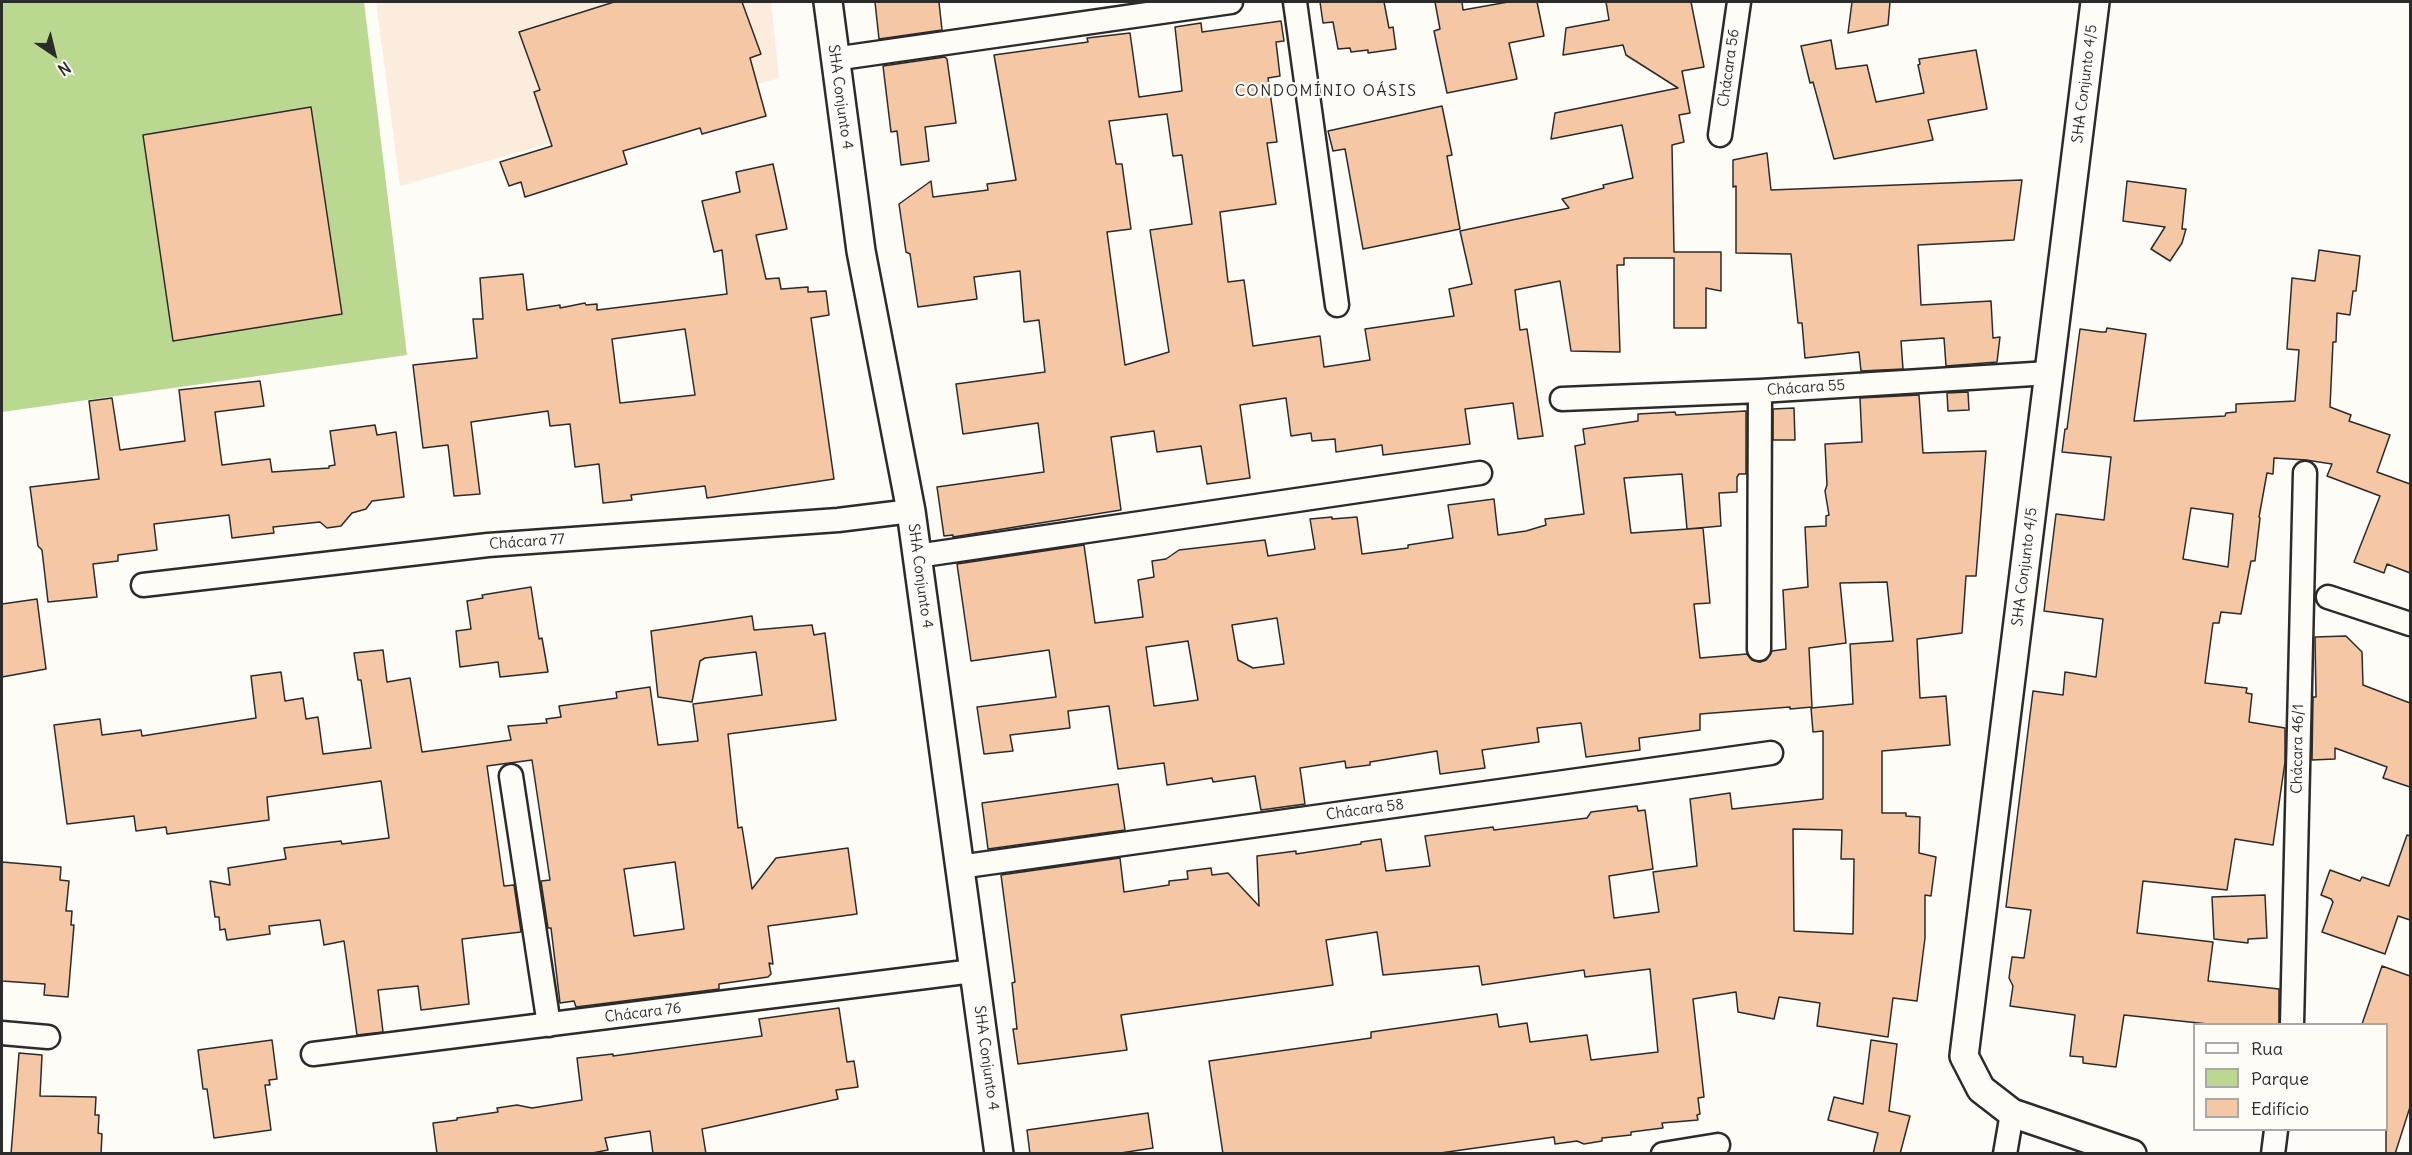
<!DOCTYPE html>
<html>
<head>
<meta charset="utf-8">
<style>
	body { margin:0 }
	#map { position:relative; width:2412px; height:1155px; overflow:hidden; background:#fdfcf7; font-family:Delius,sans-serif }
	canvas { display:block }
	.frame { position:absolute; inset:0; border:3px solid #2b2b2b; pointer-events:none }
	.legend { position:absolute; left:2193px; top:1023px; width:195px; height:108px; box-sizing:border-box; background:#fdfcf7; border:2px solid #a9a8a5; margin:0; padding:8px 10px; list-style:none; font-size:18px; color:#2b2b2b }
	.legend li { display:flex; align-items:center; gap:12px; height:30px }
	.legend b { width:30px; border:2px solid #a9a8a5 }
	.north { position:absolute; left:24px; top:24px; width:60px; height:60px; -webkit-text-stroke:4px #fdfcf7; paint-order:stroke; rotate:145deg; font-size:16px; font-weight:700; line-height:24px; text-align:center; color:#2b2b2b }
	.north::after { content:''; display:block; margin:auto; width:21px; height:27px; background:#2b2b2b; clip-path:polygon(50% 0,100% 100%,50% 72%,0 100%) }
</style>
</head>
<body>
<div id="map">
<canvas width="2412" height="1155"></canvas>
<div class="frame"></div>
<ul class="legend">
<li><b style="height:8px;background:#fdfcf7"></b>Rua</li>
<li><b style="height:16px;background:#bad890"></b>Parque</li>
<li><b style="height:16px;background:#f5c7a4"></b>Edifício</li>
</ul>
<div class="north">N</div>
</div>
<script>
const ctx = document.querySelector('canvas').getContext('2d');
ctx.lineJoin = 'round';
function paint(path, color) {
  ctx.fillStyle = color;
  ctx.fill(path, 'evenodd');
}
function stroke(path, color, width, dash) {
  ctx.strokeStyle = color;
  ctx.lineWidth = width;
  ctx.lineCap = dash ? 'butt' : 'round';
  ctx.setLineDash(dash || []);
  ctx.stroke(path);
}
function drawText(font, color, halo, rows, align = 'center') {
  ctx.font = font + ' Delius,sans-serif';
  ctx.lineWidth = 4.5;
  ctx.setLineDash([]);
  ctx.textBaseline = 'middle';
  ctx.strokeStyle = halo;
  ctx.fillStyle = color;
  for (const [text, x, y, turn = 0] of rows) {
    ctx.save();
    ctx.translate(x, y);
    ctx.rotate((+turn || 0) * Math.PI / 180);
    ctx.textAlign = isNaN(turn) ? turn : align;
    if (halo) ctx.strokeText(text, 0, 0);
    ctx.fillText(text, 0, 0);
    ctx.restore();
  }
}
const built = new Path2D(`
	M 376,2 L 771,2 L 779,78 L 400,186 Z`);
const green = new Path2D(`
	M 2,2 L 364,2 L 407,355 L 2,412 Z`);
const building = new Path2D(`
	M 614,2 L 742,2 L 761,54 L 750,58 L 766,116 L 702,134 L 700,128 L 623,151 L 627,164 L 525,197 L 521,182 L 509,186 L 500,162 L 552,146 L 534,92 L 540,90 L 519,32 Z
	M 875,2 L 939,2 L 942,30 L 879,39 Z
	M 1320,2 L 1384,2 L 1389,28 L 1393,27 L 1396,49 L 1368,53 L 1368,50 L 1351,52 L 1350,48 L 1338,49 L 1333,22 L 1323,23 Z
	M 1435,2 L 1462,2 L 1463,10 L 1508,2 L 1537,2 L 1544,36 L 1509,43 L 1517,79 L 1447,93 L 1434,31 L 1440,29 Z
	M 1606,2 L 1691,2 L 1704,67 L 1682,71 L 1690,113 L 1679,115 L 1684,142 L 1672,145 L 1674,252 L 1721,252 L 1721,291 L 1706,288 L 1706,328 L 1674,328 L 1674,258 L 1624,258 L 1624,265 L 1617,265 L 1620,352 L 1571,351 L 1560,281 L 1515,290 L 1520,330 L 1527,329 L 1543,436 L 1518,439 L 1513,403 L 1465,409 L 1470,444 L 1383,455 L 1382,445 L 1336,452 L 1335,439 L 1312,441 L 1311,433 L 1291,436 L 1286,398 L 1240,405 L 1250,478 L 1207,484 L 1201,446 L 1157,452 L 1154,431 L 1111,437 L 1121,510 L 953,537 L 953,535 L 944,536 L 937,487 L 1044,472 L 1038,423 L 963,434 L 956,384 L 1045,372 L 1039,320 L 1024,322 L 1020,271 L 974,277 L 977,299 L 918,307 L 910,254 L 906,252 L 899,204 L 931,181 L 933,197 L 988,190 L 987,184 L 1016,180 L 994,55 L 1088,42 L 1087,38 L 1130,33 L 1139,97 L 1182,91 L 1175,27 L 1201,23 L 1202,32 L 1281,21 L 1284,41 L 1276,42 L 1280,76 L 1268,78 L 1277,142 L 1267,143 L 1276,204 L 1220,212 L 1228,282 L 1244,280 L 1253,346 L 1320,336 L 1324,367 L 1370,360 L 1365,329 L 1454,316 L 1449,289 L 1472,284 L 1460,231 L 1569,208 L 1562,199 L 1604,188 L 1603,185 L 1633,178 L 1622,125 L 1551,139 L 1555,113 L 1678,88 L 1626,55 L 1623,45 L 1563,55 L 1566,28 L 1609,20 ZM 1167,114 L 1173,156 L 1182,155 L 1192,224 L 1150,230 L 1169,352 L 1125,365 L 1107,232 L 1131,229 L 1122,164 L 1116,164 L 1109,121 Z
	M 1852,2 L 1890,2 L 1888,25 L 1848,33 Z
	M 1831,40 L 1836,69 L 1867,65 L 1876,102 L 1924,93 L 1918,65 L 1920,64 L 1919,59 L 1976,50 L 1987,109 L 1928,120 L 1933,140 L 1834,159 L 1813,82 L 1810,83 L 1801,46 Z
	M 945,57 L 947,59 L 956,123 L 925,127 L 929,161 L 901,165 L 897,131 L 891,132 L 883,66 Z
	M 1442,106 L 1452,155 L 1447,156 L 1460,229 L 1363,249 L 1345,149 L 1333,151 L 1328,131 Z
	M 311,107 L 342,314 L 173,341 L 143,135 Z
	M 1767,153 L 1771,190 L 2022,180 L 2014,240 L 1918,245 L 1921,305 L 1991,301 L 1993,338 L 2000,337 L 1997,362 L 1946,366 L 1944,338 L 1901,341 L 1903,369 L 1861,371 L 1859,352 L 1805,358 L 1802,323 L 1798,323 L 1791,254 L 1736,253 L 1736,186 L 1733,187 L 1733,160 Z
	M 773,164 L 787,229 L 756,235 L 766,279 L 779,278 L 781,289 L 808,287 L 808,292 L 826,291 L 829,315 L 811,318 L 834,479 L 707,498 L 705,486 L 631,495 L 632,500 L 603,503 L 599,464 L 575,467 L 570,424 L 550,426 L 548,411 L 471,422 L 480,494 L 454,496 L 448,445 L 423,448 L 413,365 L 477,358 L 473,319 L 483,319 L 480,278 L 523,274 L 527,310 L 560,305 L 560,308 L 585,303 L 586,305 L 597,304 L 597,310 L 727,294 L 722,250 L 714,252 L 702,201 L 740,192 L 736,172 ZM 685,329 L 695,395 L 620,403 L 612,339 Z
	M 2127,181 L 2186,189 L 2182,229 L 2186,229 L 2182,243 L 2170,261 L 2151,249 L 2165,227 L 2123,221 Z
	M 2319,250 L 2360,256 L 2356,291 L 2353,291 L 2350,315 L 2337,313 L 2336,342 L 2333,342 L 2330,407 L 2351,415 L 2349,421 L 2390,435 L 2377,472 L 2410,484 L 2410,573 L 2387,564 L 2384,573 L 2354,562 L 2380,496 L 2327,476 L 2332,464 L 2306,460 L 2274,458 L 2273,474 L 2267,473 L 2259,517 L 2260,518 L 2255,561 L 2251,561 L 2241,614 L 2221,612 L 2219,623 L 2213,623 L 2205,683 L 2247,688 L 2246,693 L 2252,694 L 2249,722 L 2285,728 L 2285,762 L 2273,845 L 2235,839 L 2227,890 L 2143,881 L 2137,933 L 2213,942 L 2208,981 L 2279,989 L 2279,1024 L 2208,1024 L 2124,1015 L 2116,1067 L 2083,1063 L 2083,1057 L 2070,1056 L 2075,1015 L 2010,1006 L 2013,986 L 2009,978 L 2012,957 L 2024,958 L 2031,910 L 2006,907 L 2033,691 L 2063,695 L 2065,672 L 2096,677 L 2103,619 L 2044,611 L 2056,514 L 2104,520 L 2111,457 L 2062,452 L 2065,429 L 2067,429 L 2080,329 L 2101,332 L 2106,332 L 2107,328 L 2146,334 L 2134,421 L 2225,416 L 2226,413 L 2236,412 L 2236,404 L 2295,401 L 2299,350 L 2287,349 L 2292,278 L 2315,281 ZM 2191,508 L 2233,514 L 2228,567 L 2183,559 Z
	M 260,381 L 264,406 L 215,412 L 222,465 L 270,459 L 272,472 L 329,468 L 329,466 L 335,465 L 330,431 L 375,425 L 377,435 L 396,432 L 404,497 L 372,501 L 366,509 L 352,513 L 341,526 L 327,528 L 320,522 L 273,527 L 274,533 L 232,538 L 229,515 L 154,524 L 157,550 L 118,555 L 118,561 L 93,564 L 97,597 L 48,602 L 42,550 L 38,546 L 30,487 L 99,479 L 89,401 L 112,398 L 120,450 L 185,441 L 179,390 Z
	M 1968,392 L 1969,410 L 1948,411 L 1947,393 Z
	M 1919,395 L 1923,453 L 1986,451 L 1976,576 L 1966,576 L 1962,633 L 1917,639 L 1920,698 L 1946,696 L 1950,745 L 1882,751 L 1882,813 L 1906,813 L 1906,816 L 1920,817 L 1919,853 L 1936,857 L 1931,896 L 1925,895 L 1925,938 L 1917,1001 L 1893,998 L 1888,1037 L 1817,1026 L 1820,1003 L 1779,997 L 1774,1019 L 1738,1012 L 1736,992 L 1693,999 L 1704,1097 L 1698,1098 L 1700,1114 L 1697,1115 L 1698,1120 L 1662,1123 L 1663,1128 L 1631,1132 L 1631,1135 L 1602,1138 L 1602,1141 L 1584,1144 L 1577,1141 L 1555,1144 L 1554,1137 L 1433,1154 L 1223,1154 L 1209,1061 L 1371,1038 L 1371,1032 L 1497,1014 L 1499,1027 L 1527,1023 L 1530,1042 L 1587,1035 L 1591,1060 L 1658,1052 L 1650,969 L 1585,977 L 1584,970 L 1482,985 L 1479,966 L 1383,975 L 1377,932 L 1326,940 L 1333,985 L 1121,1015 L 1127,1050 L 1018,1064 L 1013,1029 L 1017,1029 L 1012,983 L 1015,982 L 1001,875 L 1120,858 L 1124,892 L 1169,885 L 1169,881 L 1188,879 L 1187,871 L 1211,868 L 1212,875 L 1228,873 L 1259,906 L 1257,856 L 1296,851 L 1296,854 L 1361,844 L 1361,842 L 1381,839 L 1386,871 L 1430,866 L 1425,836 L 1493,827 L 1494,830 L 1587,818 L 1591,812 L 1637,806 L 1638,811 L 1645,810 L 1653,869 L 1609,876 L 1614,918 L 1659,912 L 1653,872 L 1697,866 L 1690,799 L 1730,793 L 1732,809 L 1823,799 L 1823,731 L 1813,732 L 1811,708 L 1853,704 L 1850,644 L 1893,641 L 1887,582 L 1840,583 L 1846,643 L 1809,648 L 1812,707 L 1790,709 L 1790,707 L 1700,714 L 1700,730 L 1639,738 L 1640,750 L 1586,757 L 1581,723 L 1537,728 L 1539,742 L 1482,750 L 1485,768 L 1440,774 L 1437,751 L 1370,762 L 1370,765 L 1346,768 L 1345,761 L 1300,768 L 1305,804 L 1261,810 L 1255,776 L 1213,782 L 1212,778 L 1167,785 L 1164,763 L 1118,769 L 1109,706 L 1068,711 L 1070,728 L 1010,735 L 1013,751 L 984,754 L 977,707 L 1056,697 L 1049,650 L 971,661 L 957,564 L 1084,545 L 1095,623 L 1143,617 L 1138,580 L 1154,577 L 1152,561 L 1166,559 L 1179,550 L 1265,540 L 1268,556 L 1315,549 L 1310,519 L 1332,517 L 1332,519 L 1357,517 L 1362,554 L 1408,548 L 1408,545 L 1453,538 L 1448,505 L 1494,499 L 1498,535 L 1526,531 L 1546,525 L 1545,519 L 1584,514 L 1575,446 L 1585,444 L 1583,429 L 1638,421 L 1638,414 L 1675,412 L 1676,415 L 1746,411 L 1746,474 L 1739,474 L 1737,477 L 1737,492 L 1719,493 L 1721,526 L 1687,529 L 1682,474 L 1624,478 L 1631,533 L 1703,528 L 1710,603 L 1694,604 L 1700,658 L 1747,654 L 1752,660 L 1760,662 L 1766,660 L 1772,651 L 1786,649 L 1783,590 L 1808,587 L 1805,527 L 1826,526 L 1826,516 L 1829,515 L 1825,491 L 1827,485 L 1825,444 L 1862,442 L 1860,398 ZM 1277,618 L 1284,664 L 1253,668 L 1238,660 L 1232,625 ZM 1188,641 L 1198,700 L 1154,706 L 1146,647 ZM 1793,829 L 1842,830 L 1841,859 L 1854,859 L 1853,934 L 1794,931 Z
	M 1794,408 L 1795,440 L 1773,440 L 1773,409 Z
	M 531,587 L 539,639 L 542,638 L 548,672 L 500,677 L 498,662 L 460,667 L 456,631 L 471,629 L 467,601 L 483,598 L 482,595 Z
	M 37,599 L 46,669 L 2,677 L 2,604 Z
	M 752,616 L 754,630 L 812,625 L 814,635 L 825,633 L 836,720 L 728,734 L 738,828 L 742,827 L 752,889 L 776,858 L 848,848 L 857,914 L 768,926 L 773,964 L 769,963 L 771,974 L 768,977 L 719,984 L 719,989 L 576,1007 L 574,1001 L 560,1003 L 551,928 L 548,928 L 541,881 L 550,880 L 532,760 L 487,766 L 504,886 L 514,885 L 521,932 L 462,939 L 469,1004 L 421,1010 L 418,986 L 378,990 L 383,1032 L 357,1035 L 344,941 L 324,945 L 320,920 L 269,926 L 270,934 L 227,940 L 225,929 L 220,930 L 219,917 L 215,917 L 210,881 L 230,885 L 228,868 L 286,859 L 284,848 L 341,841 L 342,844 L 389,838 L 381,781 L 267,797 L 269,820 L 167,834 L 166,827 L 136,831 L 134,816 L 67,824 L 54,725 L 100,719 L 102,735 L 141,730 L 142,736 L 256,718 L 251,676 L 281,672 L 285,701 L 303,698 L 306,719 L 318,717 L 323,754 L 371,748 L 361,680 L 358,680 L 354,653 L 383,650 L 387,682 L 410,678 L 422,752 L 511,740 L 508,726 L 547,723 L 546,719 L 561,717 L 559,706 L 617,698 L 616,692 L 650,687 L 658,745 L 698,741 L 693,704 L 762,695 L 756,652 L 705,658 L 700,661 L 692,702 L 658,697 L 651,631 ZM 675,862 L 684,929 L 634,936 L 624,869 Z
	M 2346,636 L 2362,652 L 2363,685 L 2410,703 L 2410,787 L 2383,778 L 2387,767 L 2335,748 L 2335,759 L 2312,760 L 2313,697 L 2316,697 L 2315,637 Z
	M 1118,784 L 1125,830 L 988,849 L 982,803 Z
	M 2407,835 L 2410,836 L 2410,920 L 2398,916 L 2385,954 L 2322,932 L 2333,902 L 2331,899 L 2321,895 L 2330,870 L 2360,881 L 2362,877 L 2389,886 Z
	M 2,862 L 61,867 L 60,880 L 69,881 L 66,911 L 72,911 L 71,925 L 74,925 L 68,997 L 44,995 L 45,984 L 2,981 Z
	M 2265,895 L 2267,938 L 2248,939 L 2248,943 L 2214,939 L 2212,897 Z
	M 2382,966 L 2410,976 L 2410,1107 L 2395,1154 L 2386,1154 L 2386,1024 L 2362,1024 Z
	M 839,1008 L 847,1062 L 854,1061 L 858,1087 L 836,1090 L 838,1099 L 702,1129 L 706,1154 L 653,1154 L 650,1131 L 605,1138 L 608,1150 L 587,1154 L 437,1154 L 433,1123 L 457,1120 L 457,1118 L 498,1112 L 497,1108 L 517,1105 L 532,1108 L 582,1100 L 577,1058 L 613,1054 L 613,1056 L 762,1036 L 759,1019 Z
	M 272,1040 L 277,1079 L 269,1080 L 270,1085 L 265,1085 L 271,1130 L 214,1138 L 207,1089 L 203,1089 L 198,1050 Z
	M 1871,1040 L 1897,1044 L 1889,1111 L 1910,1116 L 1900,1154 L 1873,1154 L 1878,1133 L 1828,1120 L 1834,1097 L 1863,1104 Z
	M 19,1053 L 42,1055 L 40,1096 L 96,1097 L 95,1115 L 99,1115 L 98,1133 L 102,1134 L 101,1154 L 11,1154 Z
	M 1148,1113 L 1153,1148 L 1114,1154 L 1030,1154 L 1027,1130 Z`);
const minor = new Path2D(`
	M 1295,2 L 1337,305
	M 834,59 L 1231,2
	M 1720,135 L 1739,2
	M 1562,399 L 1760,391 L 2049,373
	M 917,556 L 1480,473
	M 143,585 L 488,545 L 838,520 L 911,511
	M 2328,597 L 2410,624
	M 1759,649 L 1760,391
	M 511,776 L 549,1025
	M 959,867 L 1771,753
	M 2292,1024 L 2305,473
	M 2,1033 L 48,1037
	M 313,1054 L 973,971
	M 1663,1154 L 1718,1145
	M 2005,1154 L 2012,1113
	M 2273,1154 L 2276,1130`);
const tertiary = new Path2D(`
	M 828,2 L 861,251 L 911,511 L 999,1154
	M 2095,2 L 1964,1056 L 1981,1089 L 2012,1113 L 2132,1154`);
const streetNames = [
	["Chácara 56",1729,68,-82],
	["SHA Conjunto 4/5",2085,84,-83],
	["SHA Conjunto 4",840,97,82],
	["Chácara 55",1806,388,-4],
	["Chácara 77",527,542,-4],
	["SHA Conjunto 4/5",2025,567,-83],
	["SHA Conjunto 4",920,576,82],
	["Chácara 46/1",2298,749,-89],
	["Chácara 58",1365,810,-8],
	["Chácara 76",643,1013,-7],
	["SHA Conjunto 4",986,1058,82]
];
const neighbourhoodNames = [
	["CONDOMÍNIO OÁSIS",1326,91]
];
paint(built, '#fbecde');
paint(green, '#bad890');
paint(building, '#f5c7a4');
stroke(building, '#2b2b2b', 1.5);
stroke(minor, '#2b2b2b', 27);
stroke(tertiary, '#2b2b2b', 32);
stroke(minor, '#fdfcf7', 22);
stroke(tertiary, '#fdfcf7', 27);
drawText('15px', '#2b2b2b', '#fdfcf7', streetNames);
ctx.letterSpacing = '1.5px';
drawText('16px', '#2b2b2b', '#fdfcf7', neighbourhoodNames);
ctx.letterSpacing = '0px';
</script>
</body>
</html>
